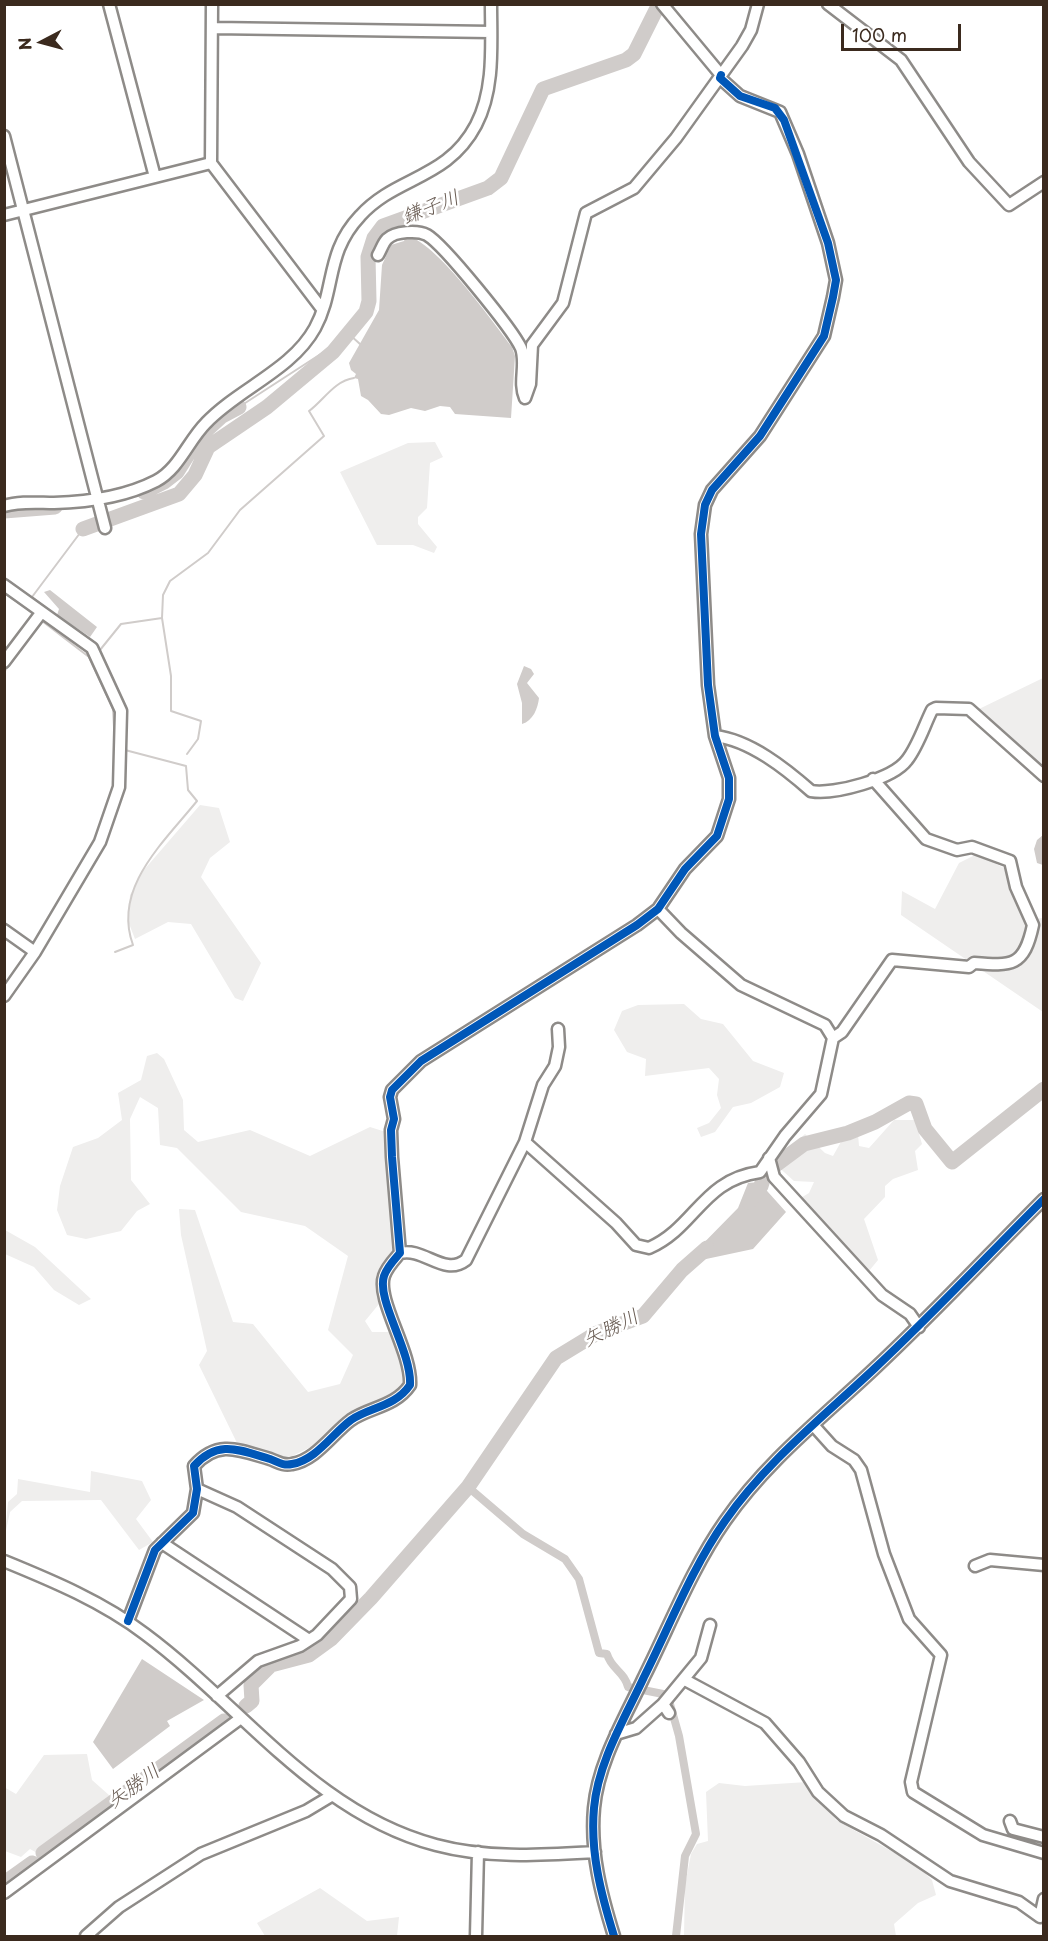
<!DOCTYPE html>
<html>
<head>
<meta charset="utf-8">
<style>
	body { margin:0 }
	#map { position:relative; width:1048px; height:1941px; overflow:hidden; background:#fff; font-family:"Playpen Sans",sans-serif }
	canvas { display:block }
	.frame { position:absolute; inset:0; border:6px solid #3b2a1e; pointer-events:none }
	.north { position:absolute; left:12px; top:12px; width:60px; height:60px; -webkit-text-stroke:4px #fff; paint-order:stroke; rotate:264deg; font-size:16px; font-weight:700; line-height:24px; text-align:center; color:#3b2a1e }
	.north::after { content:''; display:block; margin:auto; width:21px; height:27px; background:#3b2a1e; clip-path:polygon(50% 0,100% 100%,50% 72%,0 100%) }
	.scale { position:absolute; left:841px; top:24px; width:120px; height:27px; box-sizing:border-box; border:3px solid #3b2a1e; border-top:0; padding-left:8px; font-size:18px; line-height:21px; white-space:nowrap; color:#3b2a1e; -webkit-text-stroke:4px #fff; paint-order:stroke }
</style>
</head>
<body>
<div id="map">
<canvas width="1048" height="1941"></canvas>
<div class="frame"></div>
<div class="north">N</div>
<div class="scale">100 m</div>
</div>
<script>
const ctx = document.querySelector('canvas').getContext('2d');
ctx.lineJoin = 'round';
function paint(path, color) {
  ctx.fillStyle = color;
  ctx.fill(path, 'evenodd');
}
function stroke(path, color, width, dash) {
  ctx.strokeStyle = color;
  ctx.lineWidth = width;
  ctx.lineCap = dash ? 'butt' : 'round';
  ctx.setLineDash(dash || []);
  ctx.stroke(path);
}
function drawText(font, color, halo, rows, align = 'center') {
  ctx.font = font + ' "Playpen Sans","Klee One",sans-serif';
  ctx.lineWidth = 5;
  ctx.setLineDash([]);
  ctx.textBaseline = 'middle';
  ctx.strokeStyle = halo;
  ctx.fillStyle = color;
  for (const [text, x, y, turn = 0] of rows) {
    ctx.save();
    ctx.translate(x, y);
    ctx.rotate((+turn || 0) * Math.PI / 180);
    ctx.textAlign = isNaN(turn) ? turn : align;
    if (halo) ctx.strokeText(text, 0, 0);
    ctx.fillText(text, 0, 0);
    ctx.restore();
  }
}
const built = new Path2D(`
	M 435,442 L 443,457 L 430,463 L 427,508 L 418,517 L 418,524 L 437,547 L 434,553 L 413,545 L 377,545 L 340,472 L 408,443 Z
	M 1043,678 L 1043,767 L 979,709 Z
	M 200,805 L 219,808 L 230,842 L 210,858 L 201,877 L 261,963 L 243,1001 L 235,998 L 191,924 L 168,922 L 135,939 L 128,921 L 130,895 L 143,871 Z
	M 977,854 L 1004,868 L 1025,920 L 1043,918 L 1043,1012 L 901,915 L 902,891 L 935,909 L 959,863 Z
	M 684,1004 L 701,1019 L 723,1024 L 753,1061 L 784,1073 L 780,1087 L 751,1103 L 733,1107 L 715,1132 L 701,1137 L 697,1128 L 709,1123 L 721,1108 L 717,1095 L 719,1079 L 709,1068 L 645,1076 L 646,1059 L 627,1052 L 614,1030 L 622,1011 L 638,1005 Z
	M 157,1053 L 164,1059 L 183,1100 L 184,1130 L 198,1142 L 250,1130 L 310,1156 L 370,1127 L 389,1133 L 396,1250 L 376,1275 L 379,1304 L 365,1321 L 372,1332 L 389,1332 L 397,1343 L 405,1377 L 402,1388 L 386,1399 L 349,1415 L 313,1446 L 288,1458 L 237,1443 L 199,1365 L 207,1351 L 181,1235 L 179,1209 L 195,1210 L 233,1322 L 253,1324 L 308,1392 L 340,1384 L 353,1355 L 328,1330 L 348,1256 L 305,1226 L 241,1212 L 177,1148 L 160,1145 L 158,1108 L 140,1097 L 130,1119 L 131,1180 L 150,1204 L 137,1211 L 121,1231 L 86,1239 L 67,1235 L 57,1210 L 60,1186 L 73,1147 L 98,1138 L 122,1120 L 118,1093 L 141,1080 L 147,1056 Z
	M 894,1120 L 915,1120 L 922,1144 L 915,1151 L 918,1170 L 893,1179 L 885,1186 L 885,1197 L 864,1219 L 878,1260 L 869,1271 L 864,1269 L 799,1199 L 809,1193 L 814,1182 L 794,1181 L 774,1163 L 805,1134 L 825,1153 L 833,1156 L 842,1140 L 858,1134 L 859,1146 L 869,1148 Z
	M 5,1230 L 35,1247 L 91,1299 L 79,1305 L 54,1290 L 34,1267 L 5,1254 Z
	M 91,1471 L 142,1481 L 151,1500 L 136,1519 L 153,1542 L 139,1550 L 101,1500 L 22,1501 L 10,1512 L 5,1535 L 8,1502 L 17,1494 L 18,1479 L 90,1492 Z
	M 87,1754 L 92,1780 L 118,1803 L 48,1859 L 30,1849 L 21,1857 L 5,1851 L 4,1787 L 16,1794 L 44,1755 Z
	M 807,1782 L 836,1820 L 918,1866 L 932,1880 L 936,1895 L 918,1903 L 894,1924 L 896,1936 L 684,1936 L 685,1885 L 691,1854 L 697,1844 L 708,1841 L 706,1792 L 719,1783 L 745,1786 Z
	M 320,1888 L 367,1921 L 399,1917 L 397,1936 L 265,1936 L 257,1923 Z`);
const water = new Path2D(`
	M 406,236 C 434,239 493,322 512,347 L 515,356 L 511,418 L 455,414 L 450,407 L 440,406 L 425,411 L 411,408 L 389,415 L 381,414 L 368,400 L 361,396 L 358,379 L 354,378 L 356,374 L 351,370 L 349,363 L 379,310 L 382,265 L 391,245 L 404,241 Z
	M 50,590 L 97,627 L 90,637 L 57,615 L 59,609 L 44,592 Z
	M 524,666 L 531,669 L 534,674 L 527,683 L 539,698 C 538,708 533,721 522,724 L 522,703 L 517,684 Z
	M 1043,835 L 1044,835 L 1043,865 L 1037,863 L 1034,849 L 1037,840 Z
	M 759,1182 L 786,1212 L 753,1249 L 692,1262 L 687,1260 L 738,1208 L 748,1183 Z
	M 142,1659 L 204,1700 L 167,1721 L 170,1726 L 113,1769 L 93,1742 Z`);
const stream = new Path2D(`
	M 411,229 L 414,215
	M 239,407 L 350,335 L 360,344
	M 4,593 L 33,613
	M 50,611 L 32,597 L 83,529
	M 162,618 L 171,676 L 171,711 L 201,721 L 198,739 L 187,754
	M 42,621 L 89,657 L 113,709 L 115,745
	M 100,650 L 121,624 L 162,618 L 163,595 L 170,581 L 208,553 L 240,510 L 324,436 L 309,411 C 324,400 334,381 354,378
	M 4,672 L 43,620
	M 115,952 L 133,945 C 112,888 164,842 197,801 L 188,790 L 186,766 L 125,750`);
const canal = new Path2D(`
	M 468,1487 L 523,1534 L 565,1559 L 579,1579 L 599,1653 L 607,1654 C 611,1669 625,1672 628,1687 L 663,1694 L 670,1704 L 679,1736 L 696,1834 L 685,1856 L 676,1936`);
const river = new Path2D(`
	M 144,492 L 164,482 L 177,472 L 199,437 L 222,416 L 239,407
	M 4,511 L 55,507
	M 83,529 L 179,494 L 195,475 L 208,447 L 267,407 L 333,352 L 366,312 L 369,301 L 368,257 L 374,238 L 383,226 L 488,188 L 501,178 L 543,89 L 626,60 L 634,54 L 659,4
	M 749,1202 L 761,1186 L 765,1173 L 804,1144 L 848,1133 L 875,1122 L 909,1103 L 916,1104 L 925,1129 L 952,1162 L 1044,1089
	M 246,1706 L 252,1701 L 251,1685 L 271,1665 L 309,1655 L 331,1639 L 371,1598 L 468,1487 L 556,1358 L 597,1333 L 643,1316 L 682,1270 L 707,1248
	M 43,1853 L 224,1721
	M 4,1883 L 32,1863`);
const minor = new Path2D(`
	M 109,4 L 155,177
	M 212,4 L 211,163 L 322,309
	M 662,4 L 721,75
	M 828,4 L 901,60 L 969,162 L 1009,205 L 1044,182
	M 214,28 L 491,32
	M 4,136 L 105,528
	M 4,215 L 211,163
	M 378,255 C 381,250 383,243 387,239 C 395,231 418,230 427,235 C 444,245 512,329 521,348 C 527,364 518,382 525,398
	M 525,398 L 530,384 L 532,345 L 563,303 L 586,213 L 634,188 L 676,138 L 742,46 L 751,30 L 758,4
	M 4,506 C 20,501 38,503 54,503 C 88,502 125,497 156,481 C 179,469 188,441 206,423 C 238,389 292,370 315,328 C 336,289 325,253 360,216 C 396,176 447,180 476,125 C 495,89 491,44 491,4
	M 4,585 L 92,648 L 121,711 L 119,787 L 100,842 L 35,952 L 4,996
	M 4,662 L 41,613
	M 715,736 C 750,740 786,769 811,791 C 834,795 893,779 907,760 C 918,746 924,726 932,710 L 936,708 L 969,709 L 1044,776
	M 4,930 L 35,952
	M 833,1038 L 842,1032 L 892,960 L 969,967 L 974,963 C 1012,966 1024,967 1033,925 L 1016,887 L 1010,861 L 972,847 L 957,850 L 926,839 L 873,779
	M 525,1142 L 616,1223 L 636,1245 L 649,1248 C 696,1227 702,1180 760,1172 L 785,1136 L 821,1094 L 833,1038 L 825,1025 L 741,985 L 681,933 L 658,909
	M 769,1158 L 774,1177 L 882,1295 L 910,1314 L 919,1327
	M 400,1253 C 424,1247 444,1277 466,1260 L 525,1142 L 543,1085 L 555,1066 L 559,1047 L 558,1029
	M 814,1426 L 832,1446 L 854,1460 L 861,1470 L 884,1554 L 909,1619 L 941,1655 L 911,1782 L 913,1792 L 983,1835 L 1044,1853
	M 197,1489 L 237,1507 L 332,1569 L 350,1587 L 351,1599 L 317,1635 L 300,1646 L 258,1661 L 217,1696
	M 162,1543 L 309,1640
	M 4,1561 C 53,1581 103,1602 145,1634 C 242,1706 315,1813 436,1845 C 488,1859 542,1855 595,1852
	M 975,1566 L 990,1560 L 1044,1565
	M 128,1621 L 155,1550 L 193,1513 L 197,1489 L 194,1466 C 218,1439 239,1450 270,1459 C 278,1462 283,1466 292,1464 C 316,1460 332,1434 351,1420 C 370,1407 395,1407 410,1385 C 412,1352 376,1300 384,1276 C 387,1267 394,1260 400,1253 L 392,1157 L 391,1130 L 394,1119 L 390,1097 L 392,1090 L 421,1061 L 637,925 L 658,909 L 685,869 L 717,836 L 729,799 L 729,778 L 715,736 L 708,685 L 701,534 L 705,505 L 712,490 L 760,436 L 824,336 L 833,297 L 836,280 L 828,243 L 798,154 L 780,112 L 740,96 L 720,78
	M 685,1680 L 765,1723 L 799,1762 L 818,1792 L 844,1816 L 881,1835 L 950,1881 L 1019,1902 L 1040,1917 L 1044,1899
	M 663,1704 L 701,1658 L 710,1625
	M 616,1734 L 636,1728 L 663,1704 L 669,1713
	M 1010,1821 L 1013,1829 L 1044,1837
	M 4,1893 L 241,1718
	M 86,1936 L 119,1907 L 201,1854 L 306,1811 L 331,1796
	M 476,1936 L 478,1852
	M 614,1936 C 601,1894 590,1852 594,1808 C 598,1762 625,1718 644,1677 C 670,1625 692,1568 725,1521 C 766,1462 822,1418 874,1369 C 933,1314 987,1256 1044,1199`);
const cycleway = new Path2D(`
	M 128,1621 L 155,1550 L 193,1513 L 197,1489 L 194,1466 C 218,1439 239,1450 270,1459 C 278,1462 283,1466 292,1464 C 316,1460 332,1434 351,1420 C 370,1407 395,1407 410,1385 C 412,1352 376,1300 384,1276 C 387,1267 394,1260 400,1253 L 392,1157 L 391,1130 L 394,1119 L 390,1097 L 392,1090 L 421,1061 L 637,925 L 658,909 L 685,869 L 717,836 L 729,799 L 729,778 L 715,736 L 708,685 L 701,534 L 705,505 L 712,490 L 760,436 L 824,336 L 833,297 L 836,280 L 828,243 L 784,120 L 775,108 L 740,96 L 720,78 L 721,75
	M 614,1936 C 601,1894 590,1852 594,1808 C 598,1762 625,1718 644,1677 C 670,1625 692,1568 725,1521 C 766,1462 822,1418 874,1369 C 933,1314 987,1256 1044,1199`);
const waterNames = [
	["鎌子川",431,208,-21],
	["矢勝川",611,1329,-26],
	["矢勝川",134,1787,-36]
];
paint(built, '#efeeed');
paint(water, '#d0ccca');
stroke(stream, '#d0ccca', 2);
stroke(canal, '#d0ccca', 8);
stroke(river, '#d0ccca', 15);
stroke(minor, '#8e8b88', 15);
stroke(minor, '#fff', 10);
stroke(cycleway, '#0057b8', 8);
drawText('italic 20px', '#685b52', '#fff', waterNames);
</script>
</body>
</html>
